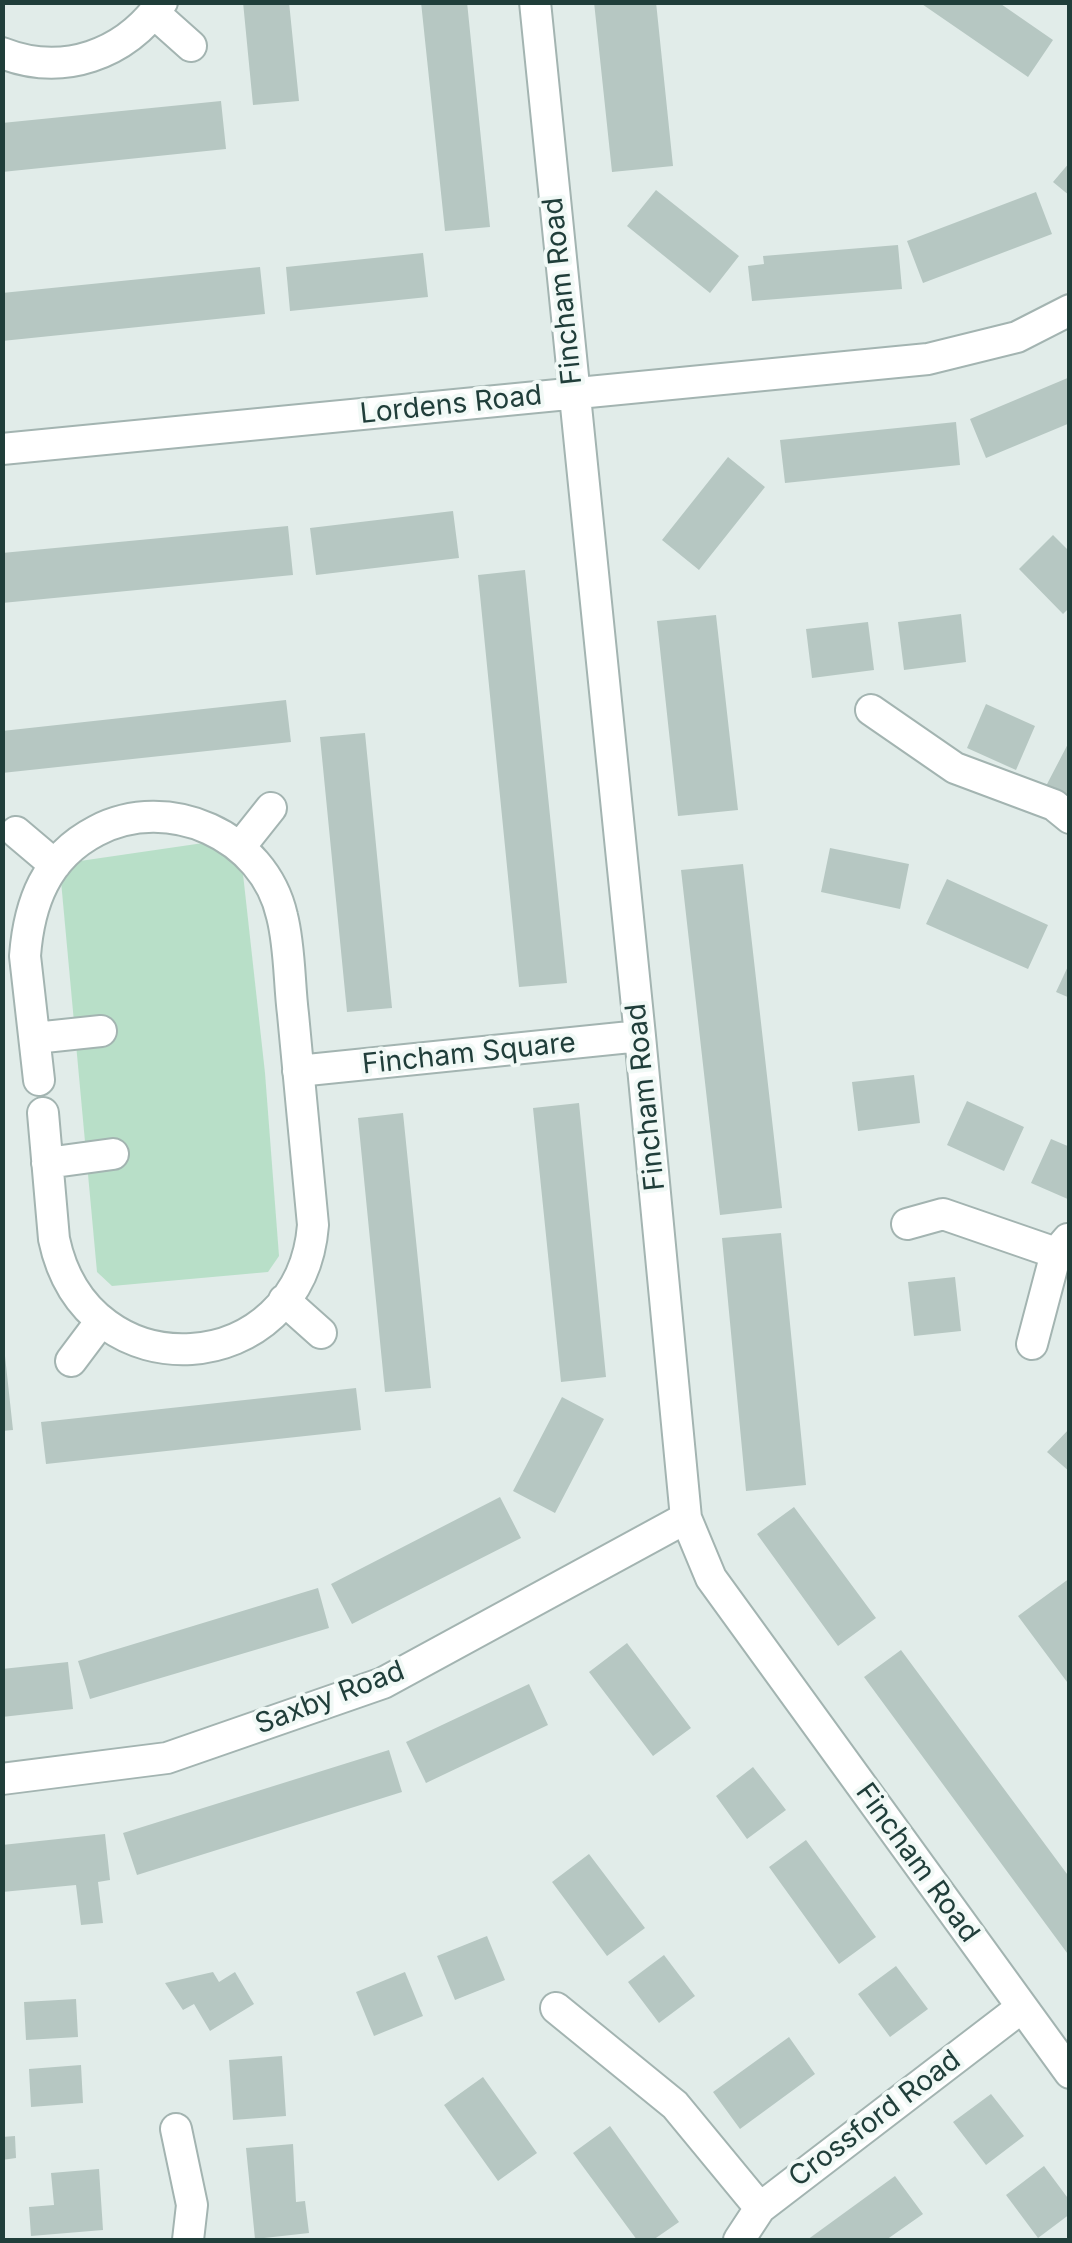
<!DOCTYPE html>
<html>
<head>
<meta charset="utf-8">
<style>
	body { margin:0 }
	#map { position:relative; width:1072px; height:2243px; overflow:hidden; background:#e1ece9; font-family:Inter,sans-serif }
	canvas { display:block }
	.frame { position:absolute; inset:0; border:5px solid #203e3a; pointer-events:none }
</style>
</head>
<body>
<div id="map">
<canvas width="1072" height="2243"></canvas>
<div class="frame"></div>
</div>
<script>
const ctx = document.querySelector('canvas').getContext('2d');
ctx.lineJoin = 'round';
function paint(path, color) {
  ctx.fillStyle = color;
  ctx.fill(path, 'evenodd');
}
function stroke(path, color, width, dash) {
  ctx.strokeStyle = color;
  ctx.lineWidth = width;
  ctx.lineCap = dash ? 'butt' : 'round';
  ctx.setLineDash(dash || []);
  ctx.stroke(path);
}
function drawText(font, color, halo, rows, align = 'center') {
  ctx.font = font + ' Inter,sans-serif';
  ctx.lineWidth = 8;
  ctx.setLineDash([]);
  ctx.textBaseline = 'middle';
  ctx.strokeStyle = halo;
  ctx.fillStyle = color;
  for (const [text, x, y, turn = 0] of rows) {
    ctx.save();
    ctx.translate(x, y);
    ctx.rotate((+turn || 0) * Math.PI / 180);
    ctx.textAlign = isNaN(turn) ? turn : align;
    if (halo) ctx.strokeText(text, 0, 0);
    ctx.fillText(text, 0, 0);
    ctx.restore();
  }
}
const green = new Path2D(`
	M 217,841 L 242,865 L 265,1073 L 279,1256 L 268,1272 L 112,1286 L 97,1272 L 61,881 L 80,861 Z`);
const building = new Path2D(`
	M 243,2 L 289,2 L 299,101 L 253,105 Z
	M 421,2 L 467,2 L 490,227 L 445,231 Z
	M 594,2 L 656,2 L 673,166 L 612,172 Z
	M 919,2 L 998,2 L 1053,40 L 1028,77 Z
	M 221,101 L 226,149 L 2,172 L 2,123 Z
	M 1070,162 L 1070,196 L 1053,182 Z
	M 656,190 L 739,256 L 710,293 L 627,226 Z
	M 1036,192 L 1052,234 L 923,283 L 907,241 Z
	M 898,245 L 902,289 L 752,301 L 748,266 L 764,264 L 763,256 Z
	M 423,253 L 428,297 L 290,311 L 286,267 Z
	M 260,267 L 265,314 L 2,341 L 2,293 Z
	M 1070,377 L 1070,423 L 986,458 L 970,419 Z
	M 956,422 L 960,465 L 785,483 L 780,440 Z
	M 728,457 L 765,487 L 699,570 L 662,540 Z
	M 453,511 L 459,558 L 316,575 L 310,528 Z
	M 288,526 L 293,575 L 2,603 L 2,553 Z
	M 1053,535 L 1070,552 L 1070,607 L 1063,614 L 1019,569 Z
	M 525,570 L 567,983 L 519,987 L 478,575 Z
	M 961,614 L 966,662 L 904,670 L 898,622 Z
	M 716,615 L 738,810 L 678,816 L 657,621 Z
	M 868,622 L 874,670 L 812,678 L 806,629 Z
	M 286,700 L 291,742 L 2,773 L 2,731 Z
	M 986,704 L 1035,726 L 1016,770 L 967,748 Z
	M 365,733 L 392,1008 L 347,1012 L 320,737 Z
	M 1070,740 L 1070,798 L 1046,786 Z
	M 830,848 L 909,864 L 900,909 L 821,892 Z
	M 743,864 L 782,1208 L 720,1215 L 681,870 Z
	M 947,879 L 1048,925 L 1028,969 L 926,924 Z
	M 1070,962 L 1070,998 L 1056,992 Z
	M 914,1075 L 920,1123 L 858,1131 L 852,1082 Z
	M 967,1101 L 1024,1127 L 1004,1171 L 947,1145 Z
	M 579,1103 L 606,1377 L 561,1382 L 533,1108 Z
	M 403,1113 L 431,1388 L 385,1392 L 358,1118 Z
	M 1051,1139 L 1070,1147 L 1070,1200 L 1031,1183 Z
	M 781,1233 L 806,1485 L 746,1491 L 722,1238 Z
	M 955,1277 L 961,1331 L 914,1336 L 908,1282 Z
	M 2,1356 L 5,1356 L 13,1430 L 2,1431 Z
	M 356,1388 L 361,1430 L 46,1464 L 41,1422 Z
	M 562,1397 L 604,1419 L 555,1513 L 513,1491 Z
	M 1070,1428 L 1070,1472 L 1047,1452 Z
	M 500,1497 L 521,1538 L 352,1624 L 331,1584 Z
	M 794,1507 L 876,1618 L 838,1646 L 757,1534 Z
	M 1070,1578 L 1070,1686 L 1018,1616 Z
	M 318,1588 L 329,1628 L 90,1699 L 78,1661 Z
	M 627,1643 L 691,1728 L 653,1756 L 589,1672 Z
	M 901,1650 L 1070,1878 L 1070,1957 L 864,1677 Z
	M 68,1662 L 73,1709 L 2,1717 L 2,1669 Z
	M 529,1684 L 548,1725 L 426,1783 L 406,1742 Z
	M 389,1750 L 402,1792 L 137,1875 L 123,1833 Z
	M 753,1767 L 786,1810 L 747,1839 L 716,1796 Z
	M 105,1834 L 110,1880 L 98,1882 L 103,1923 L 81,1925 L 76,1885 L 2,1892 L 2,1845 Z
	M 806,1840 L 876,1937 L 839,1964 L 769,1867 Z
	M 589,1854 L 645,1928 L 607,1956 L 552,1882 Z
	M 487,1936 L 505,1980 L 455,2000 L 437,1956 Z
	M 664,1955 L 695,1996 L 659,2023 L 628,1982 Z
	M 896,1966 L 928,2009 L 890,2037 L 858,1994 Z
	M 213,1972 L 219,1982 L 235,1972 L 254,2004 L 210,2031 L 194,2004 L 183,2010 L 165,1983 Z
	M 405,1972 L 423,2016 L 374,2036 L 356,1992 Z
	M 76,1999 L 78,2037 L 26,2040 L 24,2002 Z
	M 789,2037 L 815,2074 L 740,2129 L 713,2092 Z
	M 282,2056 L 286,2116 L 233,2120 L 229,2060 Z
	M 81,2065 L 83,2103 L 31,2107 L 29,2069 Z
	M 483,2077 L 537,2153 L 498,2181 L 444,2105 Z
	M 991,2094 L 1024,2136 L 986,2165 L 953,2122 Z
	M 610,2126 L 679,2222 L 653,2240 L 637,2240 L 573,2153 Z
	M 15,2136 L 16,2158 L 2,2160 L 2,2137 Z
	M 293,2144 L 296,2202 L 305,2201 L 309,2233 L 255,2239 L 246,2148 Z
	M 1044,2166 L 1070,2201 L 1070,2214 L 1038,2238 L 1006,2195 Z
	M 99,2169 L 103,2230 L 31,2236 L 29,2207 L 54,2205 L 51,2173 Z
	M 895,2176 L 923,2214 L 886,2240 L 807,2240 Z`);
const minor = new Path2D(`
	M 535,2 L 640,1036 L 686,1518 L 711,1578 L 1070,2073
	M 154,13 L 191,46
	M 2,53 C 63,77 125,55 162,2
	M 2,449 L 928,359 L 1017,337 L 1070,310
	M 871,710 L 955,768 L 1054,805 L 1070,818
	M 16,832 L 55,865
	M 240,847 L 271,808
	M 35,1038 L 101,1031
	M 298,1071 L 640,1036
	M 39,1080 L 25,956 C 29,903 46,857 96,831 C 168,793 264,835 282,916 C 290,947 289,982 293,1014 C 300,1084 306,1155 313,1225 C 301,1380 87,1396 54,1239 L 43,1113
	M 47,1163 L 113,1154
	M 907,1224 L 943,1214 L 1056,1253
	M 284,1300 L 321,1333
	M 1032,1344 L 1056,1253 L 1068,1239
	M 71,1361 L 101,1321
	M 2,1779 L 167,1758 L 383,1683 L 686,1518
	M 556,2008 L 675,2105 L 760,2208
	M 176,2129 L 192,2205 L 188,2240
	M 739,2240 L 760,2208 L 1021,2008`);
const streetNames = [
	["Fincham Road",563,291,-96],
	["Lordens Road",451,405,-6],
	["Fincham Square",469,1054,-6],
	["Fincham Road",646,1097,-96],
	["Saxby Road",330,1698,-21],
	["Fincham Road",917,1863,54],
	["Crossford Road",875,2119,-37]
];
paint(green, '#b8dfc8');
paint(building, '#b6c7c2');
stroke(minor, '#a3b4b1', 34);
stroke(minor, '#fff', 30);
drawText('28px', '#203e3a', '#f1f9f6', streetNames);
</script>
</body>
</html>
